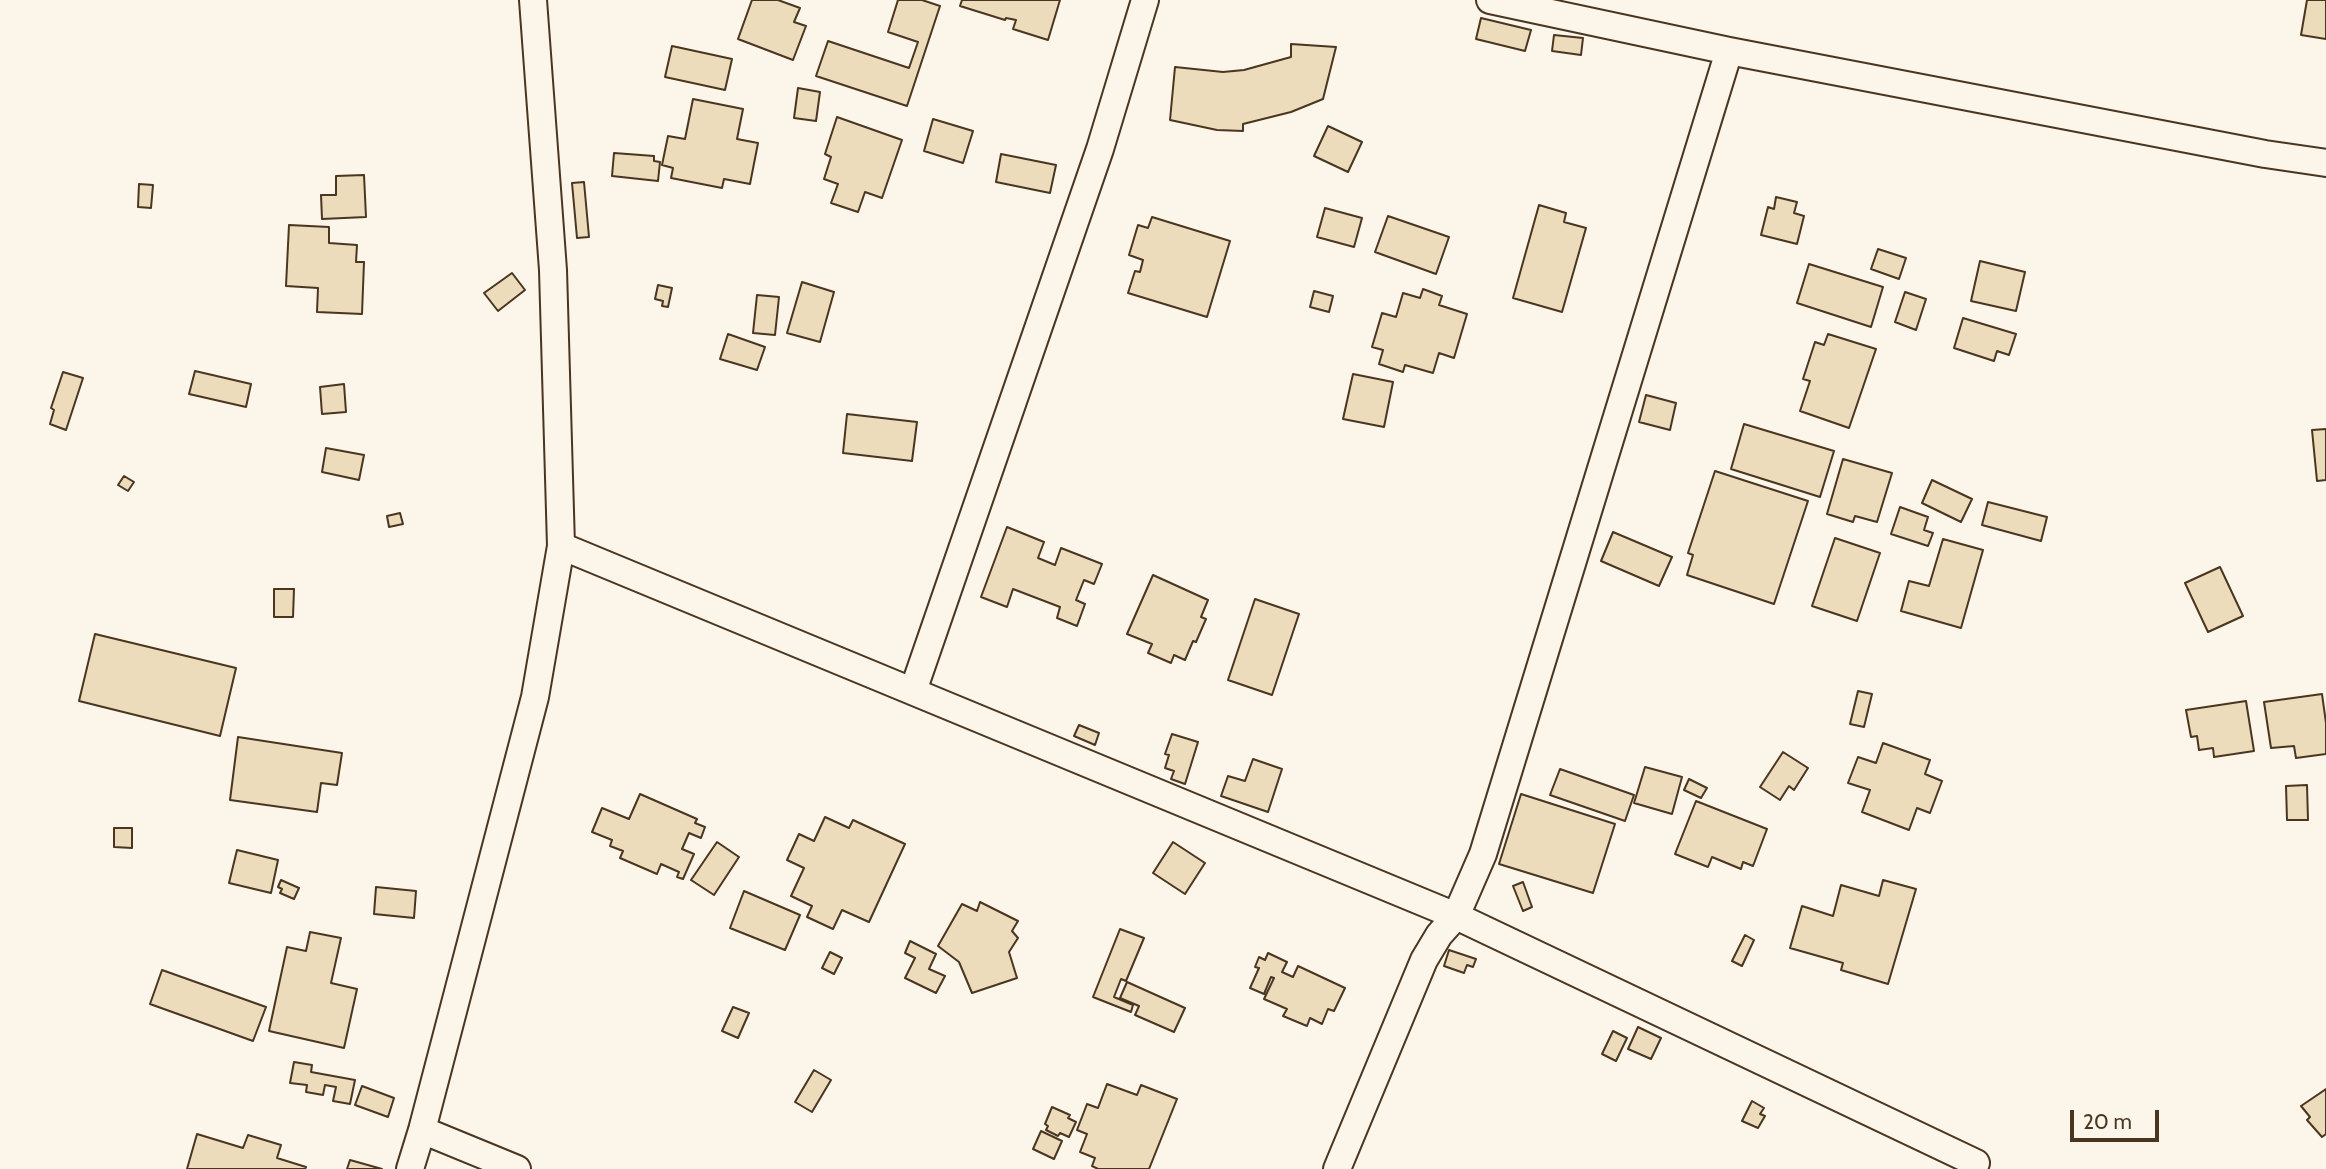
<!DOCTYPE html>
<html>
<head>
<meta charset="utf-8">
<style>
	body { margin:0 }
	#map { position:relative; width:2326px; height:1169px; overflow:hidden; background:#fbf6e9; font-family:Cabin,sans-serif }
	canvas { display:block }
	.scale { position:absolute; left:2070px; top:1110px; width:89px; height:32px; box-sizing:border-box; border:4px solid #4a3520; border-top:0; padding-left:9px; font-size:21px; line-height:24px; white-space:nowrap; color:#4a3520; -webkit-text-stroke:5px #fbf6e9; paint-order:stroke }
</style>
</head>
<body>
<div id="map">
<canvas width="2326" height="1169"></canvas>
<div class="scale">20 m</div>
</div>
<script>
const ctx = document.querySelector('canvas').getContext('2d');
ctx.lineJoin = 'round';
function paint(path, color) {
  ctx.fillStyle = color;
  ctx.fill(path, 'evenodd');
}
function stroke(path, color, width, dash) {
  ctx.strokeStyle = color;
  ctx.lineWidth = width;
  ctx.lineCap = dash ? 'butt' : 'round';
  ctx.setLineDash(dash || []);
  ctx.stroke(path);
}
const building = new Path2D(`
	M 752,0 L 778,0 L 800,8 L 794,22 L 806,26 L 793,60 L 738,39 Z
	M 898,0 L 922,0 L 940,6 L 907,106 L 816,76 L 828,41 L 909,68 L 918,42 L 888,32 Z
	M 962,0 L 1060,0 L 1048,40 L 1013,29 L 1016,20 L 1006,18 L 1005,20 L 960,6 Z
	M 2307,0 L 2326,0 L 2326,39 L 2301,35 Z
	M 1481,18 L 1531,30 L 1525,51 L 1476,39 Z
	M 1554,35 L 1583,38 L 1581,55 L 1552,51 Z
	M 1291,44 L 1336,47 L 1323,99 L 1291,112 L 1243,124 L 1243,131 L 1217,130 L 1170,120 L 1175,67 L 1223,72 L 1244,70 L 1291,57 Z
	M 672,46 L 732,59 L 725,90 L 665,77 Z
	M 798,88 L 820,92 L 816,121 L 794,118 Z
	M 693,99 L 743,109 L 737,139 L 758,143 L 750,184 L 724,179 L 722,188 L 671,178 L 673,168 L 662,165 L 668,136 L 685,139 Z
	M 837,117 L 902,140 L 882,198 L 865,192 L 858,212 L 831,203 L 838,184 L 824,179 L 831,157 L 825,154 Z
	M 933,119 L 973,131 L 963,163 L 924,151 Z
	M 1328,126 L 1362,142 L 1348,172 L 1314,156 Z
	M 614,153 L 654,156 L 654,161 L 660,162 L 658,181 L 612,176 Z
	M 1001,154 L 1056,165 L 1050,193 L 996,182 Z
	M 364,175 L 366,217 L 322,219 L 321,195 L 336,195 L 336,176 Z
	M 584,182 L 589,237 L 577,238 L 572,183 Z
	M 139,184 L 153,185 L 151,208 L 138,207 Z
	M 1776,197 L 1797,202 L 1794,213 L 1804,216 L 1797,244 L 1761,235 L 1768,207 L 1774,209 Z
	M 1539,205 L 1566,213 L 1564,222 L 1586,228 L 1562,312 L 1513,298 Z
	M 1325,208 L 1362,218 L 1354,247 L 1317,237 Z
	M 1388,216 L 1449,237 L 1436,274 L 1375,252 Z
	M 1152,217 L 1230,241 L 1207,317 L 1128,293 L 1135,271 L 1140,272 L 1143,260 L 1129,255 L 1138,225 L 1148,228 Z
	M 289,225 L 329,227 L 329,243 L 357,245 L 356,262 L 364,262 L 362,314 L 317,312 L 318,288 L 286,286 Z
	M 1878,249 L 1906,258 L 1899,279 L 1871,269 Z
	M 1980,261 L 2025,272 L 2016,311 L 1971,301 Z
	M 1809,264 L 1883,287 L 1871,327 L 1797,303 Z
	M 512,273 L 525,290 L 498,311 L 484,293 Z
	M 802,282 L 834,292 L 820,342 L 787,333 Z
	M 658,285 L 672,288 L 668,307 L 662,306 L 663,301 L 655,299 Z
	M 1423,289 L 1442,296 L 1439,305 L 1467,314 L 1454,358 L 1439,353 L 1433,373 L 1405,365 L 1403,372 L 1379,364 L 1383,350 L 1372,347 L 1382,313 L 1396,317 L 1403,293 L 1420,298 Z
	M 1314,291 L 1333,296 L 1329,312 L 1310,307 Z
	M 1905,292 L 1926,299 L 1916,330 L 1895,322 Z
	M 757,295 L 779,297 L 775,335 L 753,333 Z
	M 1963,318 L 2016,334 L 2009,355 L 1997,351 L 1994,361 L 1954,348 Z
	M 728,334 L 765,347 L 757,370 L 720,359 Z
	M 1828,334 L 1876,349 L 1849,428 L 1800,411 L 1810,381 L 1803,379 L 1815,342 L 1824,345 Z
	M 195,371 L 251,384 L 246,407 L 189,394 Z
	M 63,372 L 83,378 L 66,430 L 50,424 L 54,410 L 51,408 Z
	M 1353,374 L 1393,382 L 1384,427 L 1343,419 Z
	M 344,384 L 346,412 L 322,414 L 320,387 Z
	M 1646,395 L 1676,403 L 1670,430 L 1639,422 Z
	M 847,414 L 917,422 L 912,461 L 843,453 Z
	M 1744,424 L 1834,451 L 1820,497 L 1731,469 Z
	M 2326,429 L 2326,480 L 2317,481 L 2312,430 Z
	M 326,448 L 364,455 L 359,480 L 322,472 Z
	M 1843,459 L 1892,473 L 1877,522 L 1855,516 L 1853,522 L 1827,514 Z
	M 1715,471 L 1808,501 L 1774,604 L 1687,575 L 1693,555 L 1688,553 Z
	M 124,476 L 134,482 L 128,491 L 118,485 Z
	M 1932,480 L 1972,499 L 1961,522 L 1922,503 Z
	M 1988,502 L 2047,517 L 2041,541 L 1982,525 Z
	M 1900,507 L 1928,517 L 1924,530 L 1933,533 L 1928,546 L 1891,534 Z
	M 400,513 L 403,524 L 389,527 L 387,516 Z
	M 1007,527 L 1044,542 L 1038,558 L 1055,565 L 1061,548 L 1102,564 L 1094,584 L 1084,580 L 1076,600 L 1085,604 L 1077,626 L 1057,618 L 1060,607 L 1013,589 L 1007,607 L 981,597 Z
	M 1613,532 L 1672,557 L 1659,586 L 1601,561 Z
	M 1835,538 L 1880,553 L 1857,621 L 1812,606 Z
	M 1943,539 L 1983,550 L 1961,628 L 1901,611 L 1909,581 L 1929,586 Z
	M 2220,567 L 2243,616 L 2208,632 L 2185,583 Z
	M 1153,575 L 1208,600 L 1201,617 L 1206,619 L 1196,642 L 1193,641 L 1185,660 L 1174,655 L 1171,663 L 1148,653 L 1152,644 L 1127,634 Z
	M 274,589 L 294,589 L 293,617 L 274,617 Z
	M 1255,599 L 1299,614 L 1272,695 L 1228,680 Z
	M 95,634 L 236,668 L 220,736 L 79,701 Z
	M 1858,691 L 1872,694 L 1864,727 L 1850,724 Z
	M 2322,694 L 2326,723 L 2326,754 L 2296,758 L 2294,746 L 2271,748 L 2264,702 Z
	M 2246,701 L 2254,751 L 2214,757 L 2213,748 L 2199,750 L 2197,736 L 2191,737 L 2186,710 Z
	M 1079,725 L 1099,733 L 1095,745 L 1074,736 Z
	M 1172,734 L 1198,742 L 1185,784 L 1171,779 L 1174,771 L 1165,768 L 1169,755 L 1165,754 Z
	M 238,737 L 342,753 L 337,785 L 321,783 L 317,812 L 230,800 Z
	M 1883,743 L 1930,760 L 1925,774 L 1942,781 L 1930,813 L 1917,808 L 1909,830 L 1862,812 L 1870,790 L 1848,783 L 1858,757 L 1876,763 Z
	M 1783,752 L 1808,768 L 1794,790 L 1789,786 L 1780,800 L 1760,787 Z
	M 1253,759 L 1282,769 L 1268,812 L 1221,796 L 1228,776 L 1245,781 Z
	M 1645,767 L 1682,777 L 1672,814 L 1634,803 Z
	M 1560,769 L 1634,795 L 1625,821 L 1550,795 Z
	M 1689,779 L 1707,788 L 1701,798 L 1684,790 Z
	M 2307,785 L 2308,820 L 2287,820 L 2286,786 Z
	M 640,794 L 697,819 L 695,823 L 705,827 L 701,838 L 689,833 L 682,849 L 694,854 L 683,879 L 677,877 L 679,872 L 661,864 L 657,874 L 620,858 L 623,851 L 610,846 L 612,840 L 592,832 L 602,808 L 629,819 Z
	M 1521,794 L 1615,824 L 1593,893 L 1499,864 Z
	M 1696,801 L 1767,829 L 1753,866 L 1743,862 L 1741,869 L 1712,857 L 1708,867 L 1675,854 Z
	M 825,817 L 849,828 L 853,820 L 905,844 L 869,922 L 842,910 L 833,929 L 807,917 L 812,906 L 791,896 L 804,868 L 787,860 L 799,834 L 814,841 Z
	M 114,828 L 132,828 L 132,848 L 114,847 Z
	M 717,842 L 739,857 L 714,895 L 691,880 Z
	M 1173,842 L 1205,863 L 1185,894 L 1153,873 Z
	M 237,850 L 278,860 L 271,893 L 229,883 Z
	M 281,880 L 299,888 L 294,899 L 280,893 L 282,889 L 278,887 Z
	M 1883,880 L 1916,889 L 1888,984 L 1841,970 L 1843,963 L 1790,948 L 1802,906 L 1833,916 L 1841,885 L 1879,896 Z
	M 1523,882 L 1532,907 L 1523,911 L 1513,886 Z
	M 376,887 L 416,891 L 414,918 L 374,914 Z
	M 744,891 L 800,915 L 785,950 L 730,928 Z
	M 980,902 L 1018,921 L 1012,931 L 1018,938 L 1009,952 L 1017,978 L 972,993 L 959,962 L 938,946 L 962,904 L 977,911 Z
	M 1120,929 L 1144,938 L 1126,981 L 1121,979 L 1114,997 L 1133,1005 L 1131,1012 L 1093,997 Z
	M 310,932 L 341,938 L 331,983 L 357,989 L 344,1048 L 269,1031 L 287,947 L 306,951 Z
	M 1745,935 L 1754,940 L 1742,966 L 1732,961 Z
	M 910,941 L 936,954 L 929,969 L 945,976 L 936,993 L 905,978 L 915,958 L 905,953 Z
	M 1449,950 L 1476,959 L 1473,967 L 1467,965 L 1464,973 L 1444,966 Z
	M 830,952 L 842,958 L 834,974 L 822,968 Z
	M 1268,953 L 1287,962 L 1282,972 L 1293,977 L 1298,966 L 1345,988 L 1334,1011 L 1328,1009 L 1322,1024 L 1310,1018 L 1307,1026 L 1283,1016 L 1287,1009 L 1264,999 L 1274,978 L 1271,977 L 1264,994 L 1250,988 L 1259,968 L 1255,967 L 1259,957 L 1265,960 Z
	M 162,970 L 266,1007 L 253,1041 L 150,1004 Z
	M 1127,982 L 1185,1008 L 1174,1032 L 1135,1015 L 1139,1006 L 1120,998 Z
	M 733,1007 L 749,1013 L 738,1038 L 722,1031 Z
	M 1638,1027 L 1661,1038 L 1651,1059 L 1628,1049 Z
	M 1613,1031 L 1627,1038 L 1616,1061 L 1602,1054 Z
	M 294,1062 L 312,1065 L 311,1072 L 355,1080 L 350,1104 L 333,1101 L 336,1087 L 325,1085 L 323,1095 L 306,1092 L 307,1085 L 290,1083 Z
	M 814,1070 L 831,1080 L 812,1112 L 795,1102 Z
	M 1107,1084 L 1137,1095 L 1141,1085 L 1177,1099 L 1149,1169 L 1098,1169 L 1092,1166 L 1095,1158 L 1080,1152 L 1087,1134 L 1077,1130 L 1087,1104 L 1098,1108 Z
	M 362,1086 L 394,1098 L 388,1117 L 355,1105 Z
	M 2326,1089 L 2326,1134 L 2322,1137 L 2307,1120 L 2310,1117 L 2301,1106 Z
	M 1752,1101 L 1764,1108 L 1760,1114 L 1765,1116 L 1758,1128 L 1742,1121 Z
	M 1052,1107 L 1070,1115 L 1068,1118 L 1076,1122 L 1069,1137 L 1060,1133 L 1058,1136 L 1046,1130 L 1048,1126 L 1045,1124 Z
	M 1041,1131 L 1062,1141 L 1054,1159 L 1033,1149 Z
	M 197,1134 L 243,1148 L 248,1135 L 281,1145 L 277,1158 L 306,1167 L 305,1169 L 187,1169 Z
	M 350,1160 L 382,1169 L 347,1169 Z`);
const street = new Path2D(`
	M 1490,0 L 1729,51 L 2265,154 L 2326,163
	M 561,546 L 1456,916 L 1976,1163
	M 913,691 L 1100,149 L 1145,0
	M 422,1130 L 517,1169
	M 410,1169 L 422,1130 L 535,697 L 561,546 L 553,270 L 533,0
	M 1337,1169 L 1424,960 L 1439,935 L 1456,916 L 1483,854 L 1729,51`);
paint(building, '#ecdcbc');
stroke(building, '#4a3520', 2);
stroke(street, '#4a3520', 30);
stroke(street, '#fbf6e9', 26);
</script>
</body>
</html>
